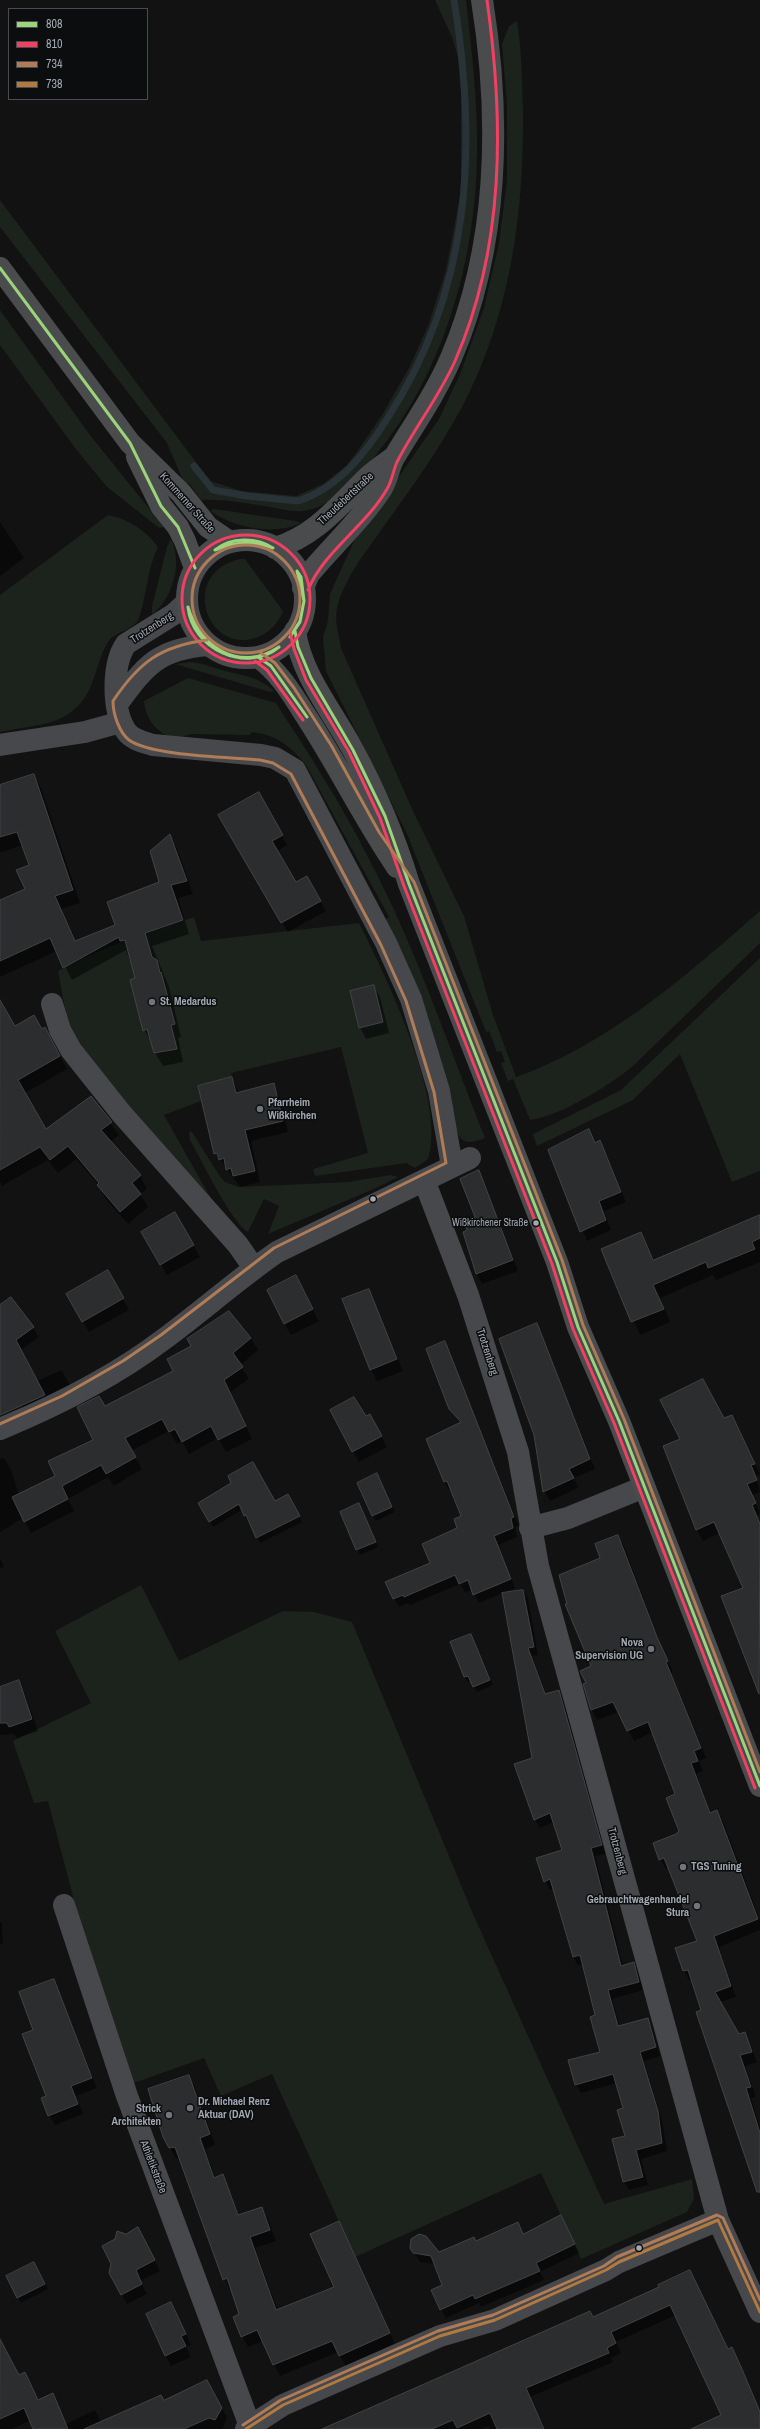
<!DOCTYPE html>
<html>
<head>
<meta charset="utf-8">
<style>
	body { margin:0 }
	#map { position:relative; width:760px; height:2429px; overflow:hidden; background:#121212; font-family:"Archivo Narrow",sans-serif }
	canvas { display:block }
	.legend { position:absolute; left:8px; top:8px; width:140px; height:92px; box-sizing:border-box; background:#0c0d0e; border:1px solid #484b50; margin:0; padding:5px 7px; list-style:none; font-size:12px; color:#a3a9b3 }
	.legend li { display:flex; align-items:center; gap:8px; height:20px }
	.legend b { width:20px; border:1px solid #484b50 }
</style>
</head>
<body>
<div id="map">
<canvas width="760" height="2429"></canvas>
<ul class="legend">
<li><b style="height:5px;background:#9cd37b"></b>808</li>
<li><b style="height:5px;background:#f24062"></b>810</li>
<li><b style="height:5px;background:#b07c57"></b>734</li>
<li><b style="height:5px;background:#b27a40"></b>738</li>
</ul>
</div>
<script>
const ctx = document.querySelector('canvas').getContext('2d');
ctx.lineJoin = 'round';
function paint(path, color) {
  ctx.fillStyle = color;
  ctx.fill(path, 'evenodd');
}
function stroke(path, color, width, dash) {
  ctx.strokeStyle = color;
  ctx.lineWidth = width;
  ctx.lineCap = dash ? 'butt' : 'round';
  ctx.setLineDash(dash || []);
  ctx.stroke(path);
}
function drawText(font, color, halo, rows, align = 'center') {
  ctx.font = font + ' "Archivo Narrow",sans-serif';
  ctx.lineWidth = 3;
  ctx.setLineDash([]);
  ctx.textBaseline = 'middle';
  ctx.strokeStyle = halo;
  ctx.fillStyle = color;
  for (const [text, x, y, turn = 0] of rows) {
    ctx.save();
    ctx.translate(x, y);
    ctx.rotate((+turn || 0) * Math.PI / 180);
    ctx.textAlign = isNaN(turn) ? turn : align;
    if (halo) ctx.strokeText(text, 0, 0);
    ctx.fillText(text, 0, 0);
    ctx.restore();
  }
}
const green = new Path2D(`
	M 435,0 L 466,0 C 472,52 478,103 477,155 C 476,261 443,373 376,455 C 359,477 331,509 302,511 C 294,512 283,509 275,508 C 251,504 225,499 201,500 L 189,483 L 185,485 L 167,443 L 0,227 L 0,200 L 210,481 L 242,491 L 296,496 L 323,484 L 347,465 L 359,449 L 382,415 L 408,370 L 428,326 L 446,270 L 461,191 L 461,93 L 458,57 L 452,37 Z
	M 517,21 C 522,52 522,82 523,112 C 524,214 510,316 462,407 C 439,450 410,490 382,529 C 365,553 344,579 337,608 C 334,621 339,635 341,648 L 413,811 L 464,916 L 493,1015 L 516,1077 C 609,1044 687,975 760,911 L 760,943 L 633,1066 C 609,1086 560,1116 530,1120 L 513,1079 L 508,1081 L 501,1063 L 505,1062 L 501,1051 L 497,1052 L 489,1031 L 486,1032 L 407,834 L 326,671 L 323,637 L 328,621 L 330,594 L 354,541 L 439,419 L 460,374 L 484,308 L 499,243 L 507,180 L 507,105 L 502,44 L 509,26 Z
	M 0,310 L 90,435 L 164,527 L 159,528 L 106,486 L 75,448 L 0,345 Z
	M 214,509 L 295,521 L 301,523 C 273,536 235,528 210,511 Z
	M 108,515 C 128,519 146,530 158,547 C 147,569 147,595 139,618 C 134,631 115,631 108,642 C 99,656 97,674 89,690 C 70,728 35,724 0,732 L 0,595 Z
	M 171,539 C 183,563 173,598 152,615 L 152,606 L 167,547 Z
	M 240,559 L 245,559 L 283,611 C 278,624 270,632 258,637 C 207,657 178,573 240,559 Z
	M 190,662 C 204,663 213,668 226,671 C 245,676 259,677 274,691 L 270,692 L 175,664 Z
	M 188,678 L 276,703 C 309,754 342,805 369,859 C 416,948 448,1045 485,1138 C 473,1142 464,1146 457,1133 L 443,1067 L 383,921 L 389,917 L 306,765 C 290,746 277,735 252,732 L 249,735 C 230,735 212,734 193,734 C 188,734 184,737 179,737 C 159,739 145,718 144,701 Z
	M 194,917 L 201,941 L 359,923 C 386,976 447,1102 428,1159 L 415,1168 L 406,1163 L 315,1176 L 313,1169 L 368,1153 L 341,1047 L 231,1073 L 232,1077 L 198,1086 L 201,1101 L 164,1115 L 214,1204 L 142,1124 L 69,1031 L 58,971 C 101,947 147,933 194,917 Z
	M 760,958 L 760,1171 L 732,1182 L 680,1054 L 633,1100 L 537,1146 L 533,1134 L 621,1090 Z
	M 189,1132 L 192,1132 L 219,1175 L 225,1182 L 239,1187 L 348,1182 L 391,1175 L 398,1177 L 376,1188 L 268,1234 L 279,1206 L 264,1199 L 248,1232 C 231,1222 202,1161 190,1140 Z
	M 141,1585 L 179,1661 L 283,1611 L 314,1612 L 352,1622 L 473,1914 L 604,2204 L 692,2179 L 694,2199 L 687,2212 L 581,2259 L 541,2173 L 355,2257 L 272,2074 L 221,2096 L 204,2058 L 131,2084 L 93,1973 L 48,1801 L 34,1803 L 13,1741 L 91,1703 L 55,1631 Z`);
const shadow = new Path2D(`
	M 0,522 L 24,558 L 0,576 Z
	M 34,775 L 41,788 L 80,903 L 61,909 L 76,941 L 116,926 L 160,883 L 170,836 L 177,848 L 193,894 L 178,898 L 189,934 L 152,946 L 169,987 L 181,1037 L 178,1038 L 183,1062 L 163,1066 L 155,1053 L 152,1043 L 144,1030 L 137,979 L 126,950 L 72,980 L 57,951 L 0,977 L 0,901 L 27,889 L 30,866 L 22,845 L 0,853 L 0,786 Z
	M 258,794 L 287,845 L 277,851 L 296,883 L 306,877 L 326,911 L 288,932 L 219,815 Z
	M 373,986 L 380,997 L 389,1033 L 366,1039 L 360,1027 Z
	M 15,1028 L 42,1030 L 45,1028 L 67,1069 L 25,1093 L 45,1130 L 91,1097 L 119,1135 L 110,1142 L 140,1176 L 147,1189 L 140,1194 L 148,1207 L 128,1224 L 105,1198 L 99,1185 L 76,1159 L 58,1173 L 48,1160 L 2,1186 L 0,1182 L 0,1031 Z
	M 232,1078 L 239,1093 L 273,1084 L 279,1096 L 288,1132 L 251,1141 L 260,1182 L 240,1187 L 215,1153 Z
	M 588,1130 L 595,1143 L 599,1142 L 605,1152 L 626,1202 L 604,1211 L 611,1230 L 587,1241 L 550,1151 Z
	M 479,1171 L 518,1271 L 482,1284 L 477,1274 L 464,1232 L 469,1230 L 477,1218 Z
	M 175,1214 L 200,1257 L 167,1275 L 143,1232 Z
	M 760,1216 L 760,1262 L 716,1280 L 713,1275 L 660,1298 L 670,1322 L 640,1335 L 602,1250 L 641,1233 L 654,1260 Z
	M 107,1271 L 129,1310 L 89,1332 L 67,1294 Z
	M 302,1288 L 319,1321 L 291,1335 L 268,1291 Z
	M 369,1290 L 403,1371 L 377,1381 L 371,1370 Z
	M 11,1298 L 39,1337 L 21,1350 L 37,1381 L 62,1370 L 73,1392 L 28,1415 L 14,1392 L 0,1352 L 0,1306 Z
	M 537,1324 L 595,1469 L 574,1478 L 578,1488 L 550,1501 L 544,1491 L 535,1435 Z
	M 251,1338 L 258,1350 L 240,1365 L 249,1379 L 230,1392 L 252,1439 L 226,1452 L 218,1438 L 189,1454 L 182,1441 L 177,1444 L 169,1431 L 131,1451 L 142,1469 L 114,1486 L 108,1477 L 68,1499 L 74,1511 L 31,1533 L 23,1518 L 0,1532 L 0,1459 L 4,1458 L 11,1470 L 19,1494 L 56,1476 L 94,1440 L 105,1407 Z
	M 445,1343 L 519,1526 L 515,1527 L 517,1537 L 498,1545 L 515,1588 L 479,1603 L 472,1590 L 465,1592 L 460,1584 L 410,1605 L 408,1603 L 399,1607 L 394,1598 L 431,1563 L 459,1529 L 462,1516 L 452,1490 L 450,1491 L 444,1482 L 428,1439 L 461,1424 L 450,1409 Z
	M 331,1411 L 365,1418 L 370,1415 L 387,1447 L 359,1462 Z
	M 724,1419 L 738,1427 L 760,1474 L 756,1477 L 760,1492 L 752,1495 L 760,1512 L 757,1517 L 760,1523 L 760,1692 L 745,1588 L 720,1533 L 703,1541 L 697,1530 Z
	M 379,1480 L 395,1512 L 376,1521 L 358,1483 Z
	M 288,1496 L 302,1522 L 260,1543 L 242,1510 L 213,1527 L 199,1503 L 275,1503 Z
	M 362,1510 L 378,1547 L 360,1555 L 341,1513 Z
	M 618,1536 L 624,1546 L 662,1649 L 673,1672 L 671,1673 L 706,1758 L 699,1761 L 703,1771 L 696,1774 L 711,1813 L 717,1811 L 723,1821 L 760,1920 L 760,1930 L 719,1947 L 736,1997 L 720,2002 L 738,2036 L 745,2033 L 757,2062 L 745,2066 L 756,2097 L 751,2098 L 760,2127 L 760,2170 L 692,1980 L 690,1981 L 684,1972 L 693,1969 L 684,1972 L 676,1949 L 698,1942 L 670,1868 L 666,1869 L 660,1859 L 680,1831 L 676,1794 L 653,1732 L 634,1741 L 619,1712 L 597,1720 L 592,1710 L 585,1684 L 587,1684 L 593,1667 L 568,1604 Z
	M 0,1558 L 4,1566 L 0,1569 Z
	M 523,1591 L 528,1599 L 538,1655 L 532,1656 L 546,1695 L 559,1691 L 564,1700 L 606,1854 L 595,1856 L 623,1966 L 633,1964 L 638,1972 L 643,1990 L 612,1999 L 620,2027 L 647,2019 L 652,2027 L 660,2056 L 644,2061 L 662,2121 L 667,2151 L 641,2159 L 648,2185 L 629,2190 L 624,2182 L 613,2140 L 626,2136 L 624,2109 L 617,2083 L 581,2093 L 576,2084 L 601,2052 L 597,2016 L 584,1964 L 578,1965 L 573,1957 L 554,1888 L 550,1890 L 545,1881 L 563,1850 L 554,1822 L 540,1828 L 535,1819 Z
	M 473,1640 L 493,1685 L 477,1692 L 471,1681 L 468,1682 L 465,1677 Z
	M 18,1682 L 25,1694 L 38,1731 L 17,1738 L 14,1734 L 0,1735 L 0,1688 Z
	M 0,1921 L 2,1924 L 3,1944 L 0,1944 Z
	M 54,1980 L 97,2088 L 76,2096 L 83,2114 L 55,2125 L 49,2115 L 48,2096 L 34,2031 Z
	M 189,2076 L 195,2087 L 215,2145 L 205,2149 L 215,2178 L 222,2176 L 239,2216 L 262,2208 L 268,2219 L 276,2241 L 255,2248 L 278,2311 L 336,2287 L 344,2233 L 395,2344 L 346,2366 L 338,2352 L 280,2376 L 263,2341 L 248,2347 L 242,2336 L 240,2315 L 232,2289 L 230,2290 L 224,2279 L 180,2158 L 176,2159 L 164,2137 Z
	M 517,2223 L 523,2235 L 566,2225 L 579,2253 L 540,2272 L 544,2280 L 481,2307 L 479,2303 L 446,2318 L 441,2309 L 443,2286 L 435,2264 L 420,2262 L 414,2252 L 439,2253 L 476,2242 Z
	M 144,2239 L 160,2271 L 140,2281 L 147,2294 L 127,2304 L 122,2295 Z
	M 37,2268 L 48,2289 L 21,2303 L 7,2277 Z
	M 690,2271 L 729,2350 L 737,2358 L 760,2411 L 760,2429 L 715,2429 L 722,2416 L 676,2315 L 616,2342 L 621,2353 L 611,2358 L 613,2362 L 530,2397 L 545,2429 L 490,2429 L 489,2426 L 481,2429 L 325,2429 L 593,2318 L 660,2288 Z
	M 171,2303 L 191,2345 L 186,2347 L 191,2357 L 171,2366 L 166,2356 Z
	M 0,2357 L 19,2376 L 25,2373 L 45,2414 L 12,2429 L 0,2429 Z
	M 213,2392 L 227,2418 L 222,2429 L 66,2429 L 64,2425 L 95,2410 L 101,2422 L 164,2401 Z`);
const stream = new Path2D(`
	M 194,466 L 213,490 L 247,496 L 298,501 C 338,488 365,454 387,419 C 471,290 478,148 454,0`);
const building = new Path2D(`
	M 34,774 L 73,890 L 55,896 L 75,941 L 115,925 L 107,902 L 159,882 L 150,851 L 170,834 L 187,881 L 171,885 L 183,920 L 145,933 L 152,957 L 157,960 L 160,973 L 161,972 L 175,1024 L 171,1025 L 177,1049 L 154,1053 L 147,1029 L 143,1031 L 130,980 L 135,978 L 125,940 L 120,941 L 119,937 L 63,968 L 50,938 L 0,961 L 0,900 L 25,889 L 16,870 L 29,865 L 17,832 L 0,837 L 0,785 Z
	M 259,792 L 283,835 L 272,841 L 296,882 L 307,876 L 321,901 L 281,923 L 218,815 Z
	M 374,985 L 383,1022 L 359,1028 L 350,991 Z
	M 0,1000 L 15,1026 L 34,1015 L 42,1029 L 45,1027 L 60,1056 L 18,1080 L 46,1129 L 91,1096 L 112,1122 L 101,1130 L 141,1175 L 132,1183 L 141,1194 L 120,1212 L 97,1185 L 99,1183 L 68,1146 L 50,1160 L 40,1147 L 0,1170 Z
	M 232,1077 L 236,1093 L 274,1083 L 283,1121 L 245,1130 L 255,1171 L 233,1176 L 231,1168 L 226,1170 L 224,1158 L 219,1160 L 217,1153 L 214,1154 L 198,1086 Z
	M 589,1129 L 595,1143 L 600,1140 L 621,1192 L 599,1201 L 606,1220 L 580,1232 L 548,1150 Z
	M 479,1170 L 513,1260 L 476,1274 L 463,1232 L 467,1230 L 464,1221 L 475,1217 L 460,1179 Z
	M 175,1212 L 194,1245 L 160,1265 L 141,1232 Z
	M 760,1215 L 760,1238 L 752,1242 L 755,1249 L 708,1268 L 706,1262 L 653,1285 L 664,1309 L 631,1322 L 601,1249 L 641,1232 L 653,1260 Z
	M 108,1270 L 124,1298 L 82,1322 L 66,1294 Z
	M 296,1275 L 313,1309 L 284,1324 L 267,1290 Z
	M 369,1289 L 397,1359 L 370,1370 L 342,1299 Z
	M 11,1297 L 34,1327 L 16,1340 L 45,1395 L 0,1415 L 0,1305 Z
	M 229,1311 L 251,1338 L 233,1353 L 243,1367 L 224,1380 L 246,1426 L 218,1440 L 211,1426 L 182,1442 L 175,1429 L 169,1432 L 162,1419 L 125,1438 L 136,1457 L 106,1474 L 101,1465 L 62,1486 L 68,1499 L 24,1522 L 12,1497 L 55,1476 L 48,1461 L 93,1440 L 77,1407 L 99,1396 L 105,1406 L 173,1371 L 167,1359 L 191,1346 L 187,1339 Z
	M 537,1323 L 590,1459 L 569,1469 L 574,1478 L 543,1492 L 534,1435 L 499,1339 Z
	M 445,1341 L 514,1517 L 511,1518 L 513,1528 L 494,1536 L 511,1579 L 473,1595 L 468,1580 L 459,1584 L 455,1575 L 404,1597 L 403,1595 L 393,1599 L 385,1582 L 430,1563 L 422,1544 L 457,1528 L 454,1519 L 461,1516 L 447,1481 L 444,1482 L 426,1439 L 461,1422 L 449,1409 L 426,1349 Z
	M 703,1379 L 724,1418 L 732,1415 L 755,1464 L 751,1465 L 757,1480 L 747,1484 L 756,1503 L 752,1505 L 760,1524 L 759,1694 L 721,1596 L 743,1588 L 714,1522 L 696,1530 L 663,1446 L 680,1439 L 660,1400 Z
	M 354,1397 L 366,1416 L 370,1414 L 382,1436 L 352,1452 L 330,1410 Z
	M 253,1462 L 275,1501 L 288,1494 L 300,1516 L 256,1538 L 246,1515 L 244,1516 L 239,1504 L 209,1522 L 198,1503 L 231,1483 L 228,1476 Z
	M 377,1473 L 392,1507 L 372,1516 L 357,1483 Z
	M 359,1503 L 376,1542 L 356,1550 L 340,1512 Z
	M 618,1535 L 657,1637 L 668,1661 L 666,1662 L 701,1748 L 694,1751 L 698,1761 L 691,1763 L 710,1813 L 717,1810 L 758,1919 L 714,1936 L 731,1986 L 715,1992 L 739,2034 L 745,2032 L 752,2052 L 740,2055 L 751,2087 L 746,2088 L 760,2133 L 760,2192 L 757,2192 L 696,2012 L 701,2010 L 688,1970 L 683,1971 L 675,1948 L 697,1941 L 664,1858 L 659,1860 L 653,1843 L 676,1834 L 679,1831 L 666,1798 L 675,1794 L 648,1722 L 627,1731 L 613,1702 L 591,1710 L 583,1684 L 586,1683 L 580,1671 L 591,1666 L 565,1604 L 567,1604 L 559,1575 L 600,1558 L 595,1544 Z
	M 523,1590 L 534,1647 L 528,1648 L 545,1694 L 559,1690 L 602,1845 L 591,1848 L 621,1966 L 634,1962 L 639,1982 L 608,1990 L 618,2026 L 648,2018 L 656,2047 L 640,2052 L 658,2111 L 662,2143 L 636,2150 L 643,2177 L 623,2182 L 612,2139 L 625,2136 L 617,2110 L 623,2108 L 613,2074 L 575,2085 L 568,2060 L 600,2052 L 590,2017 L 595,2015 L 580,1955 L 573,1957 L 550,1879 L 544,1882 L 536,1858 L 562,1850 L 550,1813 L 534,1820 L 514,1764 L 532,1758 L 502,1593 Z
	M 471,1634 L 490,1680 L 473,1687 L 468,1676 L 464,1677 L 450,1642 Z
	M 19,1680 L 32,1719 L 9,1727 L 7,1723 L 0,1723 L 0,1687 Z
	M 54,1979 L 92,2078 L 71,2086 L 78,2104 L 48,2116 L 41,2098 L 46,2096 L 22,2034 L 33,2030 L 19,1992 Z
	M 189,2075 L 210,2134 L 200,2138 L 214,2178 L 223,2174 L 238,2215 L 262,2207 L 270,2230 L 250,2237 L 276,2310 L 334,2287 L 310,2234 L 339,2221 L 390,2333 L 339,2356 L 332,2341 L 273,2365 L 257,2330 L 241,2337 L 233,2317 L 239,2314 L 227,2278 L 223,2280 L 175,2147 L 169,2148 L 163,2137 L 148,2089 Z
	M 561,2215 L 575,2244 L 536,2263 L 540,2271 L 475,2299 L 473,2295 L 440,2310 L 431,2290 L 442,2285 L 431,2256 L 413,2253 L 410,2248 L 411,2239 L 419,2234 L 426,2236 L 439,2252 L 474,2237 L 476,2241 L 518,2222 L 523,2234 Z
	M 138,2227 L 155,2260 L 136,2270 L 142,2284 L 121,2295 L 109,2273 L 111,2264 L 102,2246 L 115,2239 L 117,2231 L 126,2234 Z
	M 34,2262 L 45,2284 L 17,2298 L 6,2276 Z
	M 690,2270 L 728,2349 L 732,2347 L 742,2369 L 760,2412 L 760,2429 L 691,2429 L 721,2415 L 670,2305 L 611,2332 L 616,2343 L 607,2348 L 609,2353 L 526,2388 L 544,2429 L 497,2429 L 490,2413 L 457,2428 L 453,2420 L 432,2429 L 322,2429 L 590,2311 L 593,2317 L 659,2287 L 658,2285 Z
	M 171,2302 L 186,2334 L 181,2336 L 186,2346 L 165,2356 L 146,2314 Z
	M 0,2339 L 19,2375 L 25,2372 L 38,2400 L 53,2393 L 68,2429 L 33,2429 L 24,2408 L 0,2419 Z
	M 207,2380 L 222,2408 L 215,2420 L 209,2418 L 184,2429 L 84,2429 L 161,2395 L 164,2400 Z`);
const minor = new Path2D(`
	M 187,602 L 174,614 L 126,644 C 112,664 112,710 126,731 C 132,740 144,742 153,745 L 261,755 L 275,758 L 295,770 L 386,943 L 411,999 L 439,1091 L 452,1166
	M 118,703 C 146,665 158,649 208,645
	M 0,745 L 85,732 L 121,722
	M 52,1004 L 60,1030 L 71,1050 L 121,1113 L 238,1245 L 254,1268
	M 424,1180 L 468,1295 L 518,1452 L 538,1566 L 718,2220 L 760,2312
	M 0,1429 C 58,1405 114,1377 164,1339 C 202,1311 238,1279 277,1252 L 470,1158
	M 530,1528 L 568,1518 L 644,1487
	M 64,1905 L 127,2096 L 250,2426
	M 246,2429 L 283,2405 L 440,2336 L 495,2320 L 606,2270 L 619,2262 L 718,2220`);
const major = new Path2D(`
	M 0,268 L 130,443 L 181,493 L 208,527 L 230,542
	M 137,457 L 161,506 L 178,527 L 185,541 L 195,568
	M187 599a59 59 0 1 1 118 0a59 59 0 1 1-118 0Z
	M 275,548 C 316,536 340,504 369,476 C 377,469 386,463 394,457
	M 303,588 L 309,574 C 333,545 362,519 382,488 C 388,478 389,465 395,456 C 415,423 436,393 451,358 C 499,246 501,118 482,0
	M 295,631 C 301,675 333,712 353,750 C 378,796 394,835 409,884 L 557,1262 L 578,1327 L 619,1421 L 760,1786
	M 258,657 C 278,671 291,692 304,713 C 337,763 363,817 397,867`);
const bus1 = new Path2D(`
	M 0,268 L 130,443 L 161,506 L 178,527 L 195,568
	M 215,550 C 231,537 256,537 273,548
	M 215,550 C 236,542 252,540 273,548
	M 297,571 L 301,577 L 304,601
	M 297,571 L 304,601
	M 188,607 C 200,648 240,673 279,647
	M 188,607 C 192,649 246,674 279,647
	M 295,631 L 298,647 L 311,678 L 353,750 L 385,816 L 409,884 L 557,1262 L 578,1327 L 619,1421 L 760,1786
	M 290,637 L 300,621 L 304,601
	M 290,637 L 300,622 L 304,601
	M 258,657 L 271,666 L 307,717`);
const bus2 = new Path2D(`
	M182 599a64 64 0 1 1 128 0a64 64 0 1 1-128 0Z
	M 308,590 C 324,551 366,526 387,489 C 392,481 393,471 397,462 C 415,427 439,397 455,361 C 505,247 504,121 487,0
	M 290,632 L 294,649 L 306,680 L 349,752 L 380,818 L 404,886 L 552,1264 L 573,1329 L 614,1423 L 755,1788
	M 255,661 L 267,670 L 303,720`);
const bus3 = new Path2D(`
	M192 599a54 54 0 1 1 108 0a54 54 0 1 1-108 0Z
	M 261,653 L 275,663 L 294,688 L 331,745 L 379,832 L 414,882 L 562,1260 L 583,1325 L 624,1419 L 760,1772
	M 0,1424 L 62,1396 L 123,1361 L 161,1335 L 274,1248 L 446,1163 L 434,1092 L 406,1001 L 381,945 L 291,774 L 273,763 L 260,760 C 230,757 151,756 129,740 C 119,732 113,714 113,701 C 139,662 161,646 207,640
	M 243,2425 L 281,2400 L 438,2331 L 493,2315 L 604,2266 L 617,2257 L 717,2215 L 723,2218 L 760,2300`);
const bus4 = new Path2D(`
	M 718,2220 L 760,2312
	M 246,2429 L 283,2405 L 440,2336 L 495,2320 L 606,2270 L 619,2262 L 718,2220`);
const markers = [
	[152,1002,4,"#70747b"],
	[260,1109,4,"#70747b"],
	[373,1199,3.5,"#a3a9b3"],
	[536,1223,3.5,"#a3a9b3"],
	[651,1649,4,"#70747b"],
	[683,1867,4,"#70747b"],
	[697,1906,4,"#70747b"],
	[190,2108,4,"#70747b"],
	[169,2115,4,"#70747b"],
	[639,2248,3.5,"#a3a9b3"]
];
const busNames = [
	["Wißkirchener Straße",528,1223]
];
const streetNames = [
	["Theudebertstraße",346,499,-43],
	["Kommerner Straße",187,503,48],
	["Trotzenberg",152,628,-33],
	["Trotzenberg",487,1352,72],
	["Trotzenberg",617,1851,75],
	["Athletikstraße",153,2167,69]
];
const poiNames = [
	["St. Medardus",160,1002],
	["Pfarrheim",268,1103],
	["Wißkirchen",268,1116],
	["Nova",643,1643,"right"],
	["Supervision UG",643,1656,"right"],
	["TGS Tuning",691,1867],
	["Gebrauchtwagenhandel",689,1900,"right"],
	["Stura",689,1913,"right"],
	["Dr. Michael Renz",198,2102],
	["Aktuar (DAV)",198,2115],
	["Strick",161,2109,"right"],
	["Architekten",161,2122,"right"]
];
paint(green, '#1c221c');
paint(shadow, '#0007');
stroke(stream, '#293237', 7);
paint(building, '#2c2d2e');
stroke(building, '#414346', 1);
stroke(minor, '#47484b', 22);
stroke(major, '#494b4d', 22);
stroke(bus1, '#9cd37b', 3);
stroke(bus2, '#f24062', 3);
stroke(bus3, '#b07c57', 3);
stroke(bus4, '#b27a40', 3);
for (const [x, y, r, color] of markers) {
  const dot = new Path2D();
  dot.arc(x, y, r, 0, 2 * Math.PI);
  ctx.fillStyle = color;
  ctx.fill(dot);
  stroke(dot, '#0c0d0e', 1.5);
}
drawText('10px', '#a3a9b3', '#0c0d0e', busNames, 'right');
drawText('11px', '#a3a9b3', '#0c0d0e', streetNames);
drawText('bold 11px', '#a3a9b3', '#0c0d0e', poiNames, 'left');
</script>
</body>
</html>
